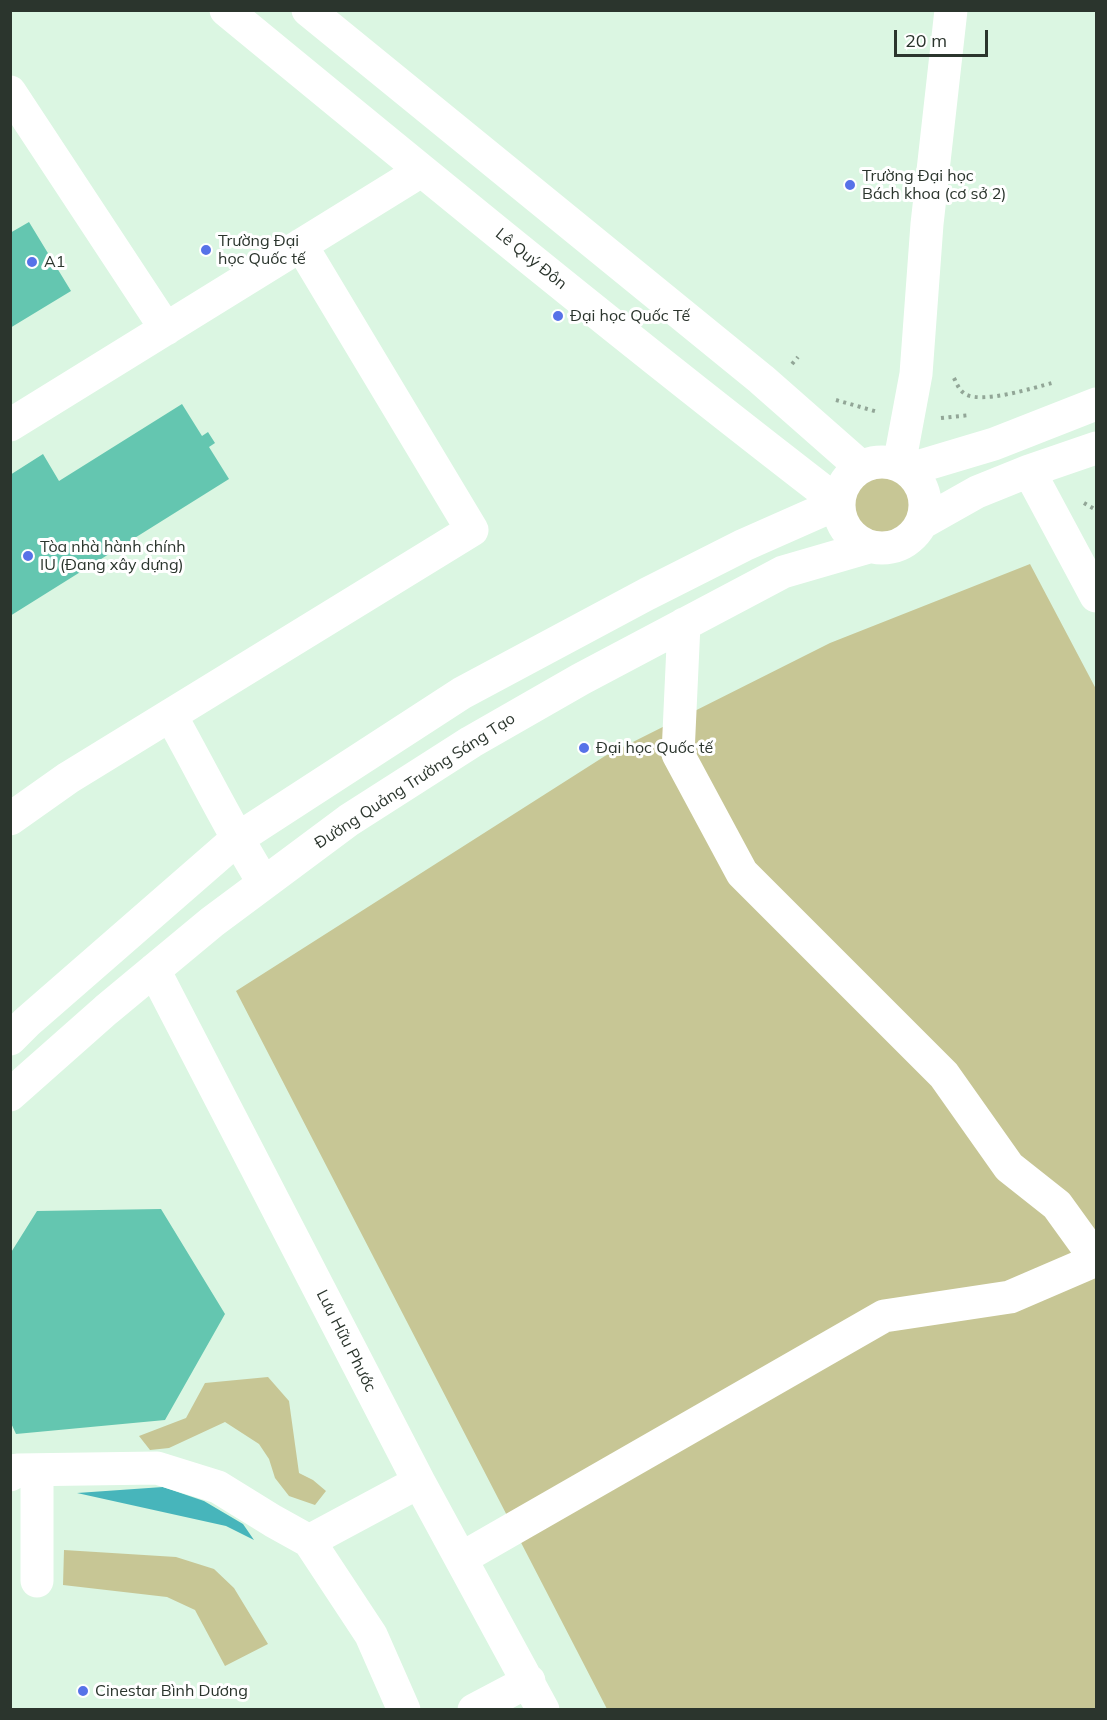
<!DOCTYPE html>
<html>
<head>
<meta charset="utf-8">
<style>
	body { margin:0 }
	#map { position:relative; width:1107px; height:1720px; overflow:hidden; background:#dbf6e2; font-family:Mulish,sans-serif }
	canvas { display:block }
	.frame { position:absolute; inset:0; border:12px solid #2b352d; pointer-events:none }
	.scale { position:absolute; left:894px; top:30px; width:94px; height:27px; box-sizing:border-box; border:3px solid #2b352d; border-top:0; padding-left:8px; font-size:18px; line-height:21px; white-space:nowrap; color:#2b352d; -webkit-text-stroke:4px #fff; paint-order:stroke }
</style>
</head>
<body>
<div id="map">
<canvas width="1107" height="1720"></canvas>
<div class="frame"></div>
<div class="scale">20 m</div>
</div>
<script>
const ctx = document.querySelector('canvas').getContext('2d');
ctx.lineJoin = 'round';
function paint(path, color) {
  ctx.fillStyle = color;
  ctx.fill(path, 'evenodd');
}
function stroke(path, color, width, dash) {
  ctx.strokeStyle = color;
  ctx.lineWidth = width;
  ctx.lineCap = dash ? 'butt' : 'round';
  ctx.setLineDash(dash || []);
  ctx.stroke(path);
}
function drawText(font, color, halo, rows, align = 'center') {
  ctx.font = font + ' Mulish,sans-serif';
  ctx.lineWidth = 6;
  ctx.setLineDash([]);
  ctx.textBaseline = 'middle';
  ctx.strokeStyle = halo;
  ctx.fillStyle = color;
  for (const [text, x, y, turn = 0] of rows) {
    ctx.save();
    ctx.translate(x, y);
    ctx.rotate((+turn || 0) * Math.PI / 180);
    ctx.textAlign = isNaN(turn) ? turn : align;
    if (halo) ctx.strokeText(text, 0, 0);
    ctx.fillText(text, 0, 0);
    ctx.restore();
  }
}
const green = new Path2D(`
	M847 506a35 35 0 1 1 70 0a35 35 0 1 1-70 0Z
	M 1030,564 L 1096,689 L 1096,1709 L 607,1709 L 236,991 L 605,756 L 830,643 Z
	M 268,1377 L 289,1401 L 299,1473 L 313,1480 L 326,1491 L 315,1505 L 289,1496 L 275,1478 L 269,1459 L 259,1444 L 225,1422 L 169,1448 L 150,1450 L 139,1436 L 186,1418 L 205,1383 Z
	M 64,1550 L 176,1557 L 214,1569 L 234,1588 L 268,1644 L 225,1666 L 195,1610 L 167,1597 L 63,1585 Z`);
const water = new Path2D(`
	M 163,1487 L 204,1501 L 243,1524 L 254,1540 L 226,1526 L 77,1493 Z`);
const building = new Path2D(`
	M 29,222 L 71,291 L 10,328 L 10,233 Z
	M 182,404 L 202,436 L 208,432 L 215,443 L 209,447 L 229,479 L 10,616 L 10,475 L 43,454 L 59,481 Z
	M 161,1209 L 225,1314 L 165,1420 L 16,1434 L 10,1421 L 10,1254 L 37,1211 Z`);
const path = new Path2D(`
	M 792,364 L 798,357
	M 954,378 C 957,384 959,390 965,394 C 982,404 1033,388 1052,383
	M 836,400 L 878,412
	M 941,418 L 970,415
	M 1084,503 L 1096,510`);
const minor = new Path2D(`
	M 226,10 C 429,177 631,343 839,503
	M 308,10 L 761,379 L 861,467
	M 10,92 L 166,329
	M 10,425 L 421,171
	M839 505a43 43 0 1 1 86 0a43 43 0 1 1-86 0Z
	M 899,465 L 916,374 L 927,224 L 951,10
	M 907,470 L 994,444 L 1096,404
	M 1029,471 L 1096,596
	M 922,523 L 977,492 L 1029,471 L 1096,448
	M 684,624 L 678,754 L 742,873 L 944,1075 L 1009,1167 L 1057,1205 L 1096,1259
	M 171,716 C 202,771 230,829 264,883
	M 10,819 L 68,778 L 472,530 L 301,245
	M 154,970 L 419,1482 L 543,1710
	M 10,1039 L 27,1022 L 237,839 L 462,693 L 647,594 L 744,545 L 839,503
	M 10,1095 L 106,1010 L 212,922 L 349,820 L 471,742 L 581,679 L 783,572 L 869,547
	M 10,1475 L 17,1470 L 157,1468 L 218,1487 L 273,1521 L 309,1541
	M 462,1558 L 884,1316 L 1010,1297 L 1096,1260
	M 37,1581 L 37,1470
	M 404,1710 L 371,1635 L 309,1541 L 419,1482
	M 474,1710 L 529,1681`);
const markers = [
	[850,185,6,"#5772e8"],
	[206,250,6,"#5772e8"],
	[32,262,6,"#5772e8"],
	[558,316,6,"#5772e8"],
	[28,556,6,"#5772e8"],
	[584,748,6,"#5772e8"],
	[83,1691,6,"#5772e8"]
];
const poiNames = [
	["Trường Đại học",862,176],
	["Bách khoa (cơ sở 2)",862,194],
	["Trường Đại",218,241],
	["học Quốc tế",218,259],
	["A1",44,262],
	["Đại học Quốc Tế",570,316],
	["Tòa nhà hành chính",40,547],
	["IU (Đang xây dựng)",40,565],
	["Đại học Quốc tế",596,748],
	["Cinestar Bình Dương",95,1691]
];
const streetNames = [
	["Lê Quý Đôn",531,259,39],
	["Đường Quảng Trường Sáng Tạo",415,781,-33],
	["Lưu Hữu Phước",346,1341,63]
];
paint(green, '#c7c695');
paint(water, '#47b5bb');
paint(building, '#64c6b0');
stroke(path, '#92a697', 4, [3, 4.5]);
stroke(minor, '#fff', 33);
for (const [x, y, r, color] of markers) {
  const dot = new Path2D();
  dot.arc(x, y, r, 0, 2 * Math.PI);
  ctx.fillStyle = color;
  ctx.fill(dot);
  stroke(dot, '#fff', 2);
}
drawText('16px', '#2b352d', '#fff', poiNames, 'left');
drawText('16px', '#2b352d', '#fff', streetNames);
</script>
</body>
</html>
